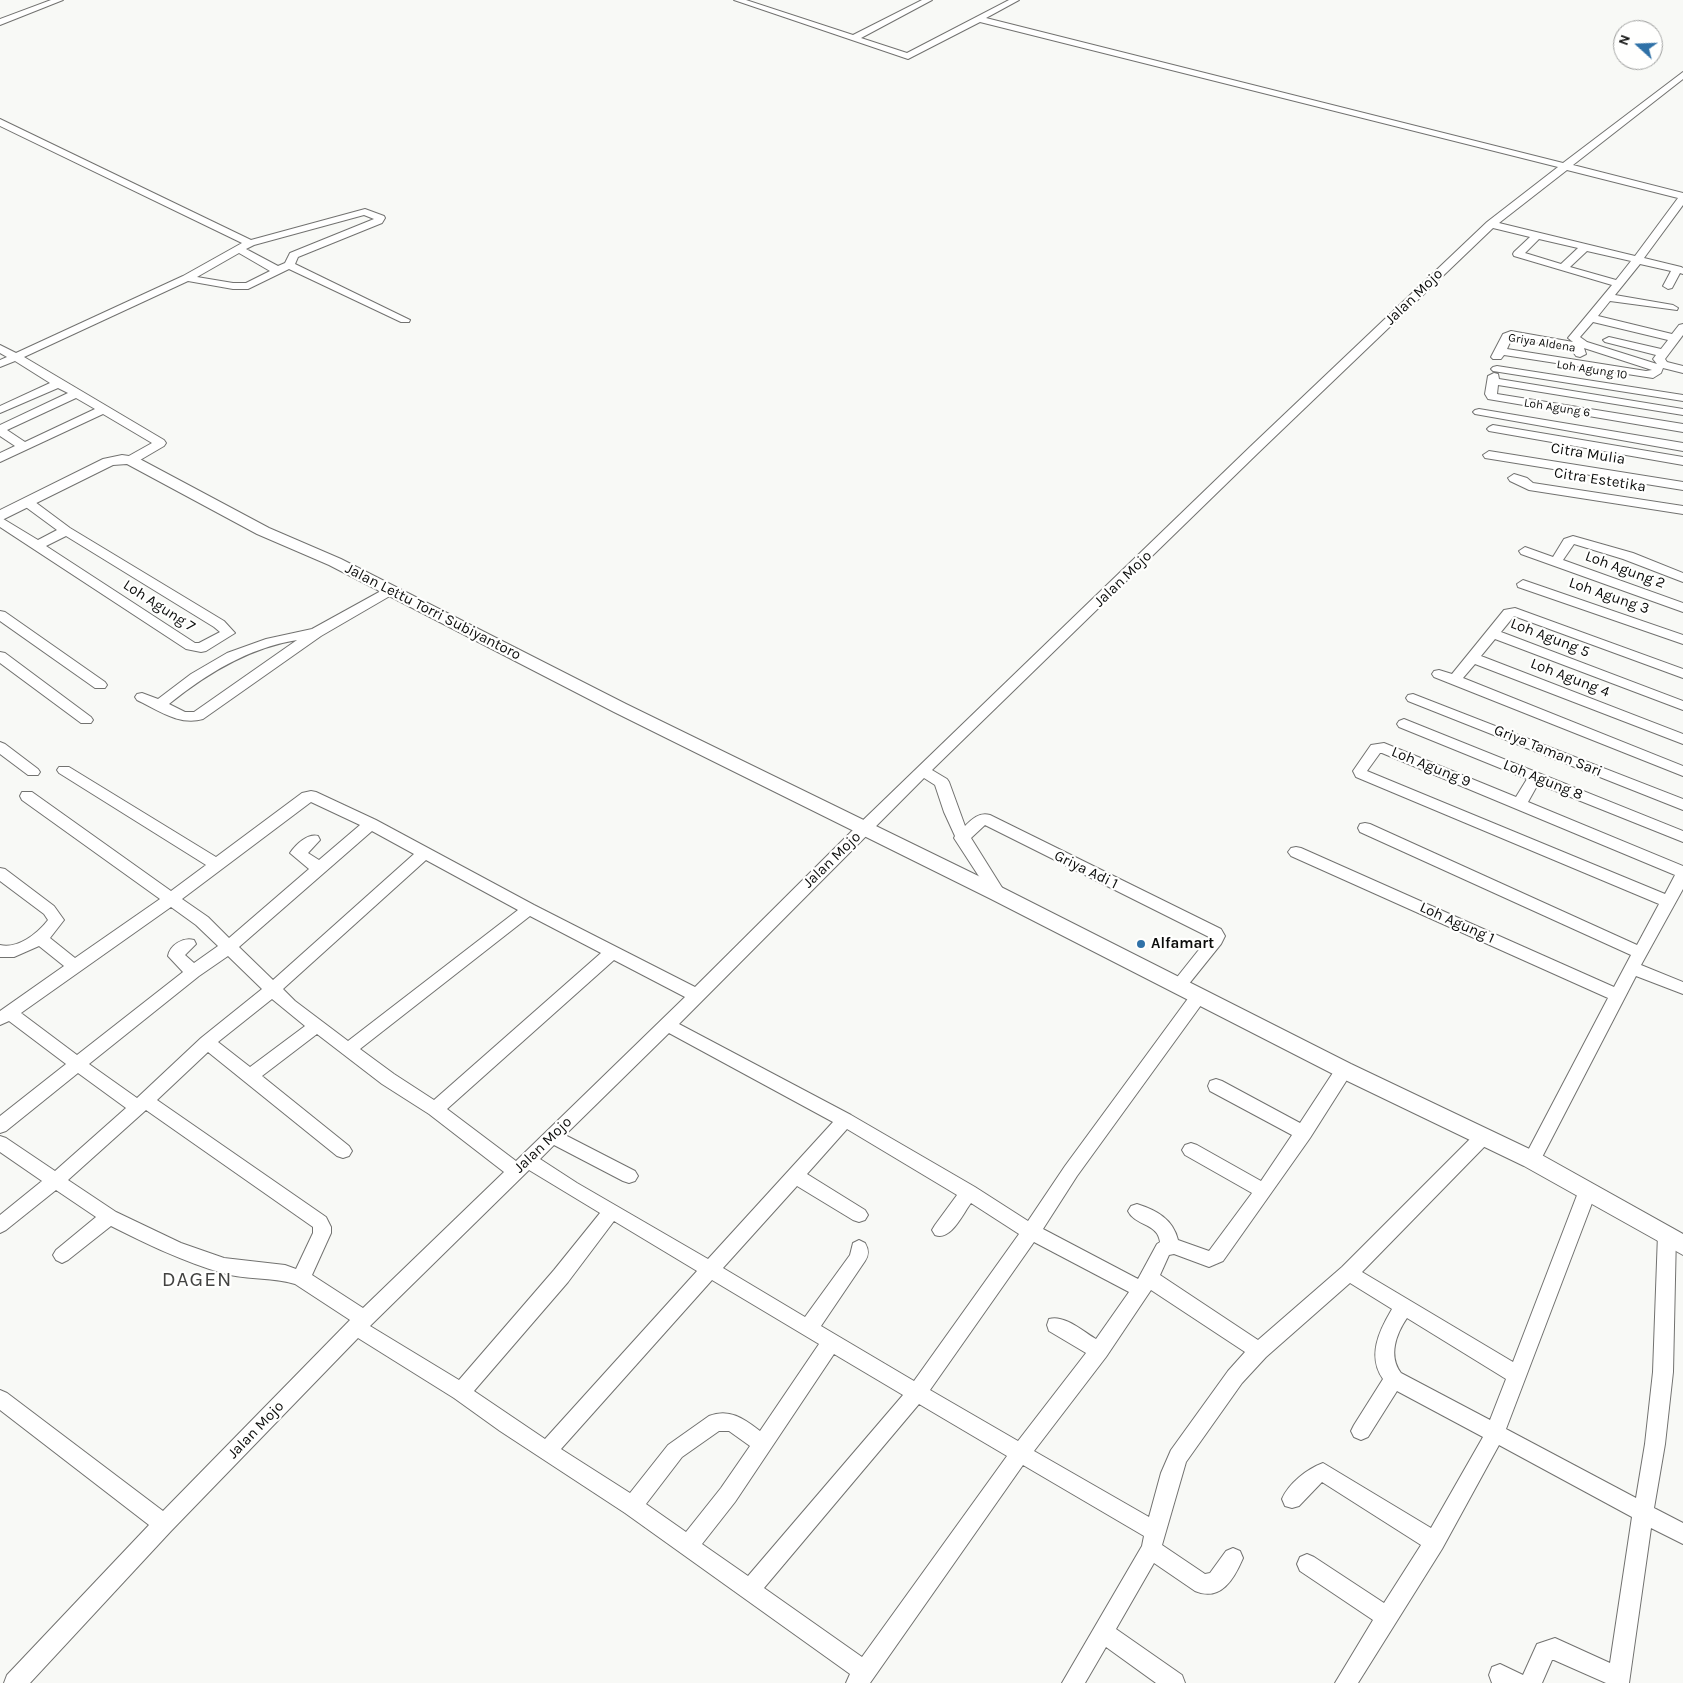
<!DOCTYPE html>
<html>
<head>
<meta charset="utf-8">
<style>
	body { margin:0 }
	#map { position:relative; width:1683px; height:1683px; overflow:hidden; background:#f8f9f6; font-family:Karla,sans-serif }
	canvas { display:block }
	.north { position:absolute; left:1613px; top:20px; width:50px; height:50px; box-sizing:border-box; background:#fffffe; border:1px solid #9d9e9d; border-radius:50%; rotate:290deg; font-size:14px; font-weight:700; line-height:20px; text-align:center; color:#0b0c0b }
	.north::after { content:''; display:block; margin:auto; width:18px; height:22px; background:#2f71a7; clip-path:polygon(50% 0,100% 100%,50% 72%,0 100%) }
</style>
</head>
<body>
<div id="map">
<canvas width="1683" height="1683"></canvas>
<div class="north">N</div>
</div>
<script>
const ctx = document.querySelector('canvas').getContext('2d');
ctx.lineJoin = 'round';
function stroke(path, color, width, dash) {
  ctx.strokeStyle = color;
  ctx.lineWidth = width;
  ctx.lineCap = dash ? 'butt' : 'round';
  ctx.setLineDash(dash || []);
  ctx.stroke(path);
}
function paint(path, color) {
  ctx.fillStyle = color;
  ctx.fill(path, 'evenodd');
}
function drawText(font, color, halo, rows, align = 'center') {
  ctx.font = font + ' Karla,sans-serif';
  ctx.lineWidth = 4.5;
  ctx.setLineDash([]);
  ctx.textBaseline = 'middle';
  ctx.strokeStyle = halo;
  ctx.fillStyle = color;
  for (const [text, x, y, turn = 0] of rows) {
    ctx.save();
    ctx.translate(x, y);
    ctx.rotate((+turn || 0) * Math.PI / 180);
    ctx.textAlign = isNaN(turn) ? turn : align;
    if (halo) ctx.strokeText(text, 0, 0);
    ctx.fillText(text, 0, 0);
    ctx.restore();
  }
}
const minor = new Path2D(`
	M 51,0 L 63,0 L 0,25 L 0,19 Z
	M 734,0 L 746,0 L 853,35 L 922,0 L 932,0 L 861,38 L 907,53 L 1009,0 L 1019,0 L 986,18 L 1563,163 L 1683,72 L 1683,79 L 1573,165 L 1683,193 L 1683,205 L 1644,258 L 1681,267 L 1683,268 L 1683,274 L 1680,273 L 1672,288 L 1668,289 L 1663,286 L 1671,271 L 1640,264 L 1615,295 L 1673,305 L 1678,308 L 1677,310 L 1610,301 L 1598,316 L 1672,334 L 1679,325 L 1683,324 L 1683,335 L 1665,359 L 1667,362 L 1683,366 L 1683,373 L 1663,368 L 1661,373 L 1653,378 L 1504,355 L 1501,359 L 1493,359 L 1491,357 L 1503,334 L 1511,331 L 1573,342 L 1568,338 L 1612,285 L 1514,256 L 1513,254 L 1514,252 L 1530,237 L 1493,228 L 1259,452 L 932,770 L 947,779 L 949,782 L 965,826 C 972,819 979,812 990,815 L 1221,929 L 1225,936 L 1221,944 L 1184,990 L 1178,992 L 1172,990 L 1170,986 L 1209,937 L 985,825 L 971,838 L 1006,894 L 1003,898 L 998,900 L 993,898 L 954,838 L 955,836 L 944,812 L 935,785 L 924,778 L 679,1024 L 851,1115 L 975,1187 L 1028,1221 L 1065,1166 L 1192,993 L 1198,991 L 1204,993 L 1206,997 L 1204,1001 L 1077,1176 L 1043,1229 L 1138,1279 L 1157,1244 L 1160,1242 C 1158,1223 1135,1226 1128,1211 L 1131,1206 L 1137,1204 C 1156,1210 1173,1219 1178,1240 L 1209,1251 L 1252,1193 L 1185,1155 L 1182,1150 L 1185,1145 L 1191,1143 L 1197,1145 L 1261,1181 L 1292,1135 L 1210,1091 L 1208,1086 L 1210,1081 L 1216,1079 L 1222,1081 L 1300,1123 L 1338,1065 L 1344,1063 L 1350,1065 L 1352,1070 L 1350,1075 L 1310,1138 L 1223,1261 L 1209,1267 L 1174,1254 L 1169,1255 L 1160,1275 L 1258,1340 L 1342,1267 L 1476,1133 L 1482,1131 L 1488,1133 L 1491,1138 L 1488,1143 L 1362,1272 L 1513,1362 L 1579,1190 L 1582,1185 L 1588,1183 L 1594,1185 L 1597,1190 L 1506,1429 L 1636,1498 L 1645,1444 L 1653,1372 L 1658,1234 L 1661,1229 L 1667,1226 L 1673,1229 L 1676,1234 L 1673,1372 L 1665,1444 L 1654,1508 L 1683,1523 L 1683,1544 L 1651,1528 L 1629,1683 L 1606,1683 L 1554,1660 L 1552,1660 L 1542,1683 L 1492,1683 L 1489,1675 L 1492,1667 L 1500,1664 L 1523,1675 L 1537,1644 L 1555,1638 L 1610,1663 L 1632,1517 L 1499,1445 L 1442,1549 L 1358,1683 L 1335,1683 L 1373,1620 L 1300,1571 L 1297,1564 L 1300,1557 L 1307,1554 L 1314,1557 L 1384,1603 L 1421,1545 L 1322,1482 L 1299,1506 L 1292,1508 L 1285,1506 L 1282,1499 C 1289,1483 1307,1469 1323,1463 L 1431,1528 L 1483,1437 L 1397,1391 L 1368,1437 L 1361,1440 L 1354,1437 L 1351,1431 L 1354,1425 L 1383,1379 C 1367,1356 1379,1331 1392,1309 L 1350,1283 L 1266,1357 L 1242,1383 L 1186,1462 L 1162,1545 L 1205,1574 L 1210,1573 L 1226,1551 L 1233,1548 L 1240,1551 L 1243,1558 C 1234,1579 1221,1602 1195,1591 L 1154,1563 L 1116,1629 L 1182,1675 L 1185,1683 L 1156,1683 L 1106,1647 L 1085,1683 L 1062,1683 L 1142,1546 L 1144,1536 L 1023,1465 L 870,1683 L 846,1683 L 850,1674 L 625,1513 L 500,1431 L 454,1398 L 358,1338 L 171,1531 L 30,1683 L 4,1683 L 7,1675 L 149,1525 L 0,1410 L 0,1390 L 7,1393 L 163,1511 L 350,1320 L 295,1284 C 272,1277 246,1280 222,1273 C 184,1262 147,1244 111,1226 L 68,1260 L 62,1263 L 56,1260 L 53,1255 L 56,1250 L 96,1217 L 56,1190 L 6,1230 L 0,1233 L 0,1215 L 42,1181 L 0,1152 L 0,1136 L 6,1138 L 55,1171 L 126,1108 L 78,1073 L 6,1131 L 0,1133 L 0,1116 L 66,1064 L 9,1021 L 0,1025 L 0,1011 L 64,966 L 39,946 L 14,957 L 0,957 L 0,945 C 18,949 37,934 48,920 L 44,914 L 0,881 L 0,868 L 5,869 L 54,906 L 64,920 L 50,938 L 75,958 L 160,899 L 22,800 L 20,796 L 22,792 L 32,792 L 171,891 L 206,865 L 59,773 L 57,770 L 59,767 L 69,767 L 216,857 L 302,793 L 311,791 L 316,792 L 376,820 L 534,905 L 695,987 L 858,825 L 1251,446 L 1487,222 L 1558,167 L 980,22 L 908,59 ZM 1567,170 L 1678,198 L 1635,256 L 1499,223 ZM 1539,239 L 1578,248 L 1561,264 L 1525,253 ZM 1587,251 L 1631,261 L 1616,280 L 1570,267 ZM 1593,322 L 1668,340 L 1661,349 L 1609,337 L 1603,340 L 1605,342 L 1656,355 L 1653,359 L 1657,364 L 1587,342 L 1580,337 ZM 1512,338 L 1571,349 L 1576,356 L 1580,357 L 1586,354 L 1584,348 L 1652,370 L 1646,371 L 1507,349 ZM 311,802 L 360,825 L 319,860 L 308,853 L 320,840 L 318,836 C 308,833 296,844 290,853 L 309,869 L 229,938 L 208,917 L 182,899 ZM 372,831 L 414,854 L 273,980 L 239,947 ZM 426,860 L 518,910 L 348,1041 L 295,1001 L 283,989 ZM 171,907 L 196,925 L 218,946 L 194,963 L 185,955 L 196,944 L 194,940 C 183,937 170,945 168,956 L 183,972 L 77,1055 L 21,1013 ZM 530,916 L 601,953 L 434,1100 L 394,1074 L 360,1049 ZM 228,956 L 262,989 L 201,1038 L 137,1098 L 89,1064 L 199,976 ZM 614,960 L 685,997 L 516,1161 L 447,1109 ZM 272,999 L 305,1026 L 250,1067 L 218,1042 ZM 669,1033 L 833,1122 L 708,1259 L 577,1183 L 540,1159 L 554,1145 L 623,1181 L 629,1183 L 635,1181 L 638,1176 L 635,1171 L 565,1135 ZM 317,1034 L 382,1084 L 429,1114 L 504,1172 L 363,1308 L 312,1275 L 331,1233 L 331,1227 L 326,1217 L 157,1100 L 208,1052 L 337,1156 L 343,1158 L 349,1156 L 352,1151 L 349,1146 L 262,1076 ZM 146,1110 L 313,1227 L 313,1233 L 296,1269 L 285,1265 L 224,1258 L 181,1243 L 116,1212 L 68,1180 ZM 847,1129 L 957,1195 L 935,1225 L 932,1230 L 935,1235 C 951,1241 962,1215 971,1203 L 1019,1234 L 914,1381 L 821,1326 L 865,1261 C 869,1255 869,1250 865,1243 L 859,1240 L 853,1243 L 850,1255 L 805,1317 L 723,1268 L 797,1186 L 853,1220 L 859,1222 L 865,1220 L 868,1215 L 865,1210 L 807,1174 ZM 529,1170 L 600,1213 L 554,1270 L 459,1380 L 370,1326 ZM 614,1221 L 697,1271 L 545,1439 L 474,1391 L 568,1282 ZM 1034,1242 L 1129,1292 L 1096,1339 C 1084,1332 1064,1314 1049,1319 L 1047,1325 L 1049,1331 L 1086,1353 L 1018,1441 L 930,1390 ZM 712,1280 L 819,1344 L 760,1431 C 744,1419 730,1408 709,1416 L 668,1445 L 630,1493 L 561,1449 ZM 1151,1290 L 1245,1352 L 1228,1371 L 1171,1450 L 1161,1473 L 1149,1517 L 1034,1451 L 1106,1357 ZM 1407,1318 L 1506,1379 L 1490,1420 L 1401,1373 C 1388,1356 1396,1334 1407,1318 ZM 834,1354 L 903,1395 L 748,1576 L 702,1544 L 735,1502 ZM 919,1404 L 1007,1456 L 862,1657 L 764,1588 ZM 719,1431 L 729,1431 L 750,1446 L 721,1488 L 686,1532 L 646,1504 L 682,1457 Z
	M 0,119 L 251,240 L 365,209 L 384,216 L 385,218 L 382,223 L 298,257 L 295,264 L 410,320 L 409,322 L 401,322 L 289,269 L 248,289 L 233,289 L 188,281 L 24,357 L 164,440 L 166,443 L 164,446 L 135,463 L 127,463 L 125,460 L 127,457 L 152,443 L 103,414 L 0,462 L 0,453 L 15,446 L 0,436 L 0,425 L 68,393 L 58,388 L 0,413 L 0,406 L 50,383 L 15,361 L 0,367 L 0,360 L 7,357 L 0,353 L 0,345 L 16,353 L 183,276 L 242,243 L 0,126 ZM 364,215 L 374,219 L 290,253 L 285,263 L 278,266 L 246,249 L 254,245 ZM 239,253 L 270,271 L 246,283 L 233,283 L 197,277 ZM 76,398 L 95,409 L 25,442 L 7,430 Z
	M 1497,366 L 1683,395 L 1683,401 L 1493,371 L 1491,369 L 1493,367 Z
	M 1494,373 L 1498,374 L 1499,379 L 1683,409 L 1683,415 L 1498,385 L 1497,394 L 1683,424 L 1683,432 L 1488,399 L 1485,394 L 1488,376 Z
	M 1479,409 L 1683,443 L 1683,451 L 1475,414 L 1473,412 L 1475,410 Z
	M 1493,425 L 1683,457 L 1683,465 L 1489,431 L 1487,429 L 1489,427 Z
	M 1489,451 L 1683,482 L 1683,490 L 1485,458 L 1483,455 Z
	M 1514,474 L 1527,478 L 1533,483 L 1683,506 L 1683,514 L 1529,490 L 1510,481 L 1508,478 Z
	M 27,498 L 31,499 L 70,528 L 224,621 L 235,633 L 206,651 L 201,652 L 186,649 L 0,527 L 0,517 L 38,540 L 57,530 L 23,505 L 21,502 ZM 66,536 L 214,627 L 220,632 L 199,643 L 195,643 L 46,546 Z
	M 1573,536 L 1633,553 L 1683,573 L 1683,582 L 1623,559 L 1574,544 L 1563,560 L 1683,603 L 1683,612 L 1521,554 L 1519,551 L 1525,547 L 1553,557 L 1564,539 Z
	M 1523,580 L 1683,635 L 1683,644 L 1518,587 L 1517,584 Z
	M 390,586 L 397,590 L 395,593 L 321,636 L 203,719 C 179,726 158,710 137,700 L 135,697 L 137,694 L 142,693 L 158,699 L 191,674 L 227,653 L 266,639 L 312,629 ZM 297,640 L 194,712 L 185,712 L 169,704 C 206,674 248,648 297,640 Z
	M 1515,608 L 1683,669 L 1683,678 L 1514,616 L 1501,632 L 1683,701 L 1683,710 L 1495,639 L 1481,656 L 1683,734 L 1683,744 L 1475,664 L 1463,678 L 1683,766 L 1683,776 L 1434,677 L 1432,674 L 1434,671 L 1439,670 L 1452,674 L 1504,610 Z
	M 0,611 L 5,612 L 105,682 L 107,685 L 105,688 L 95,688 L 0,621 Z
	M 0,652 L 5,653 L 91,717 L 93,720 L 91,723 L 81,723 L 0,663 Z
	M 1413,694 L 1683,799 L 1683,810 L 1408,701 L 1406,698 L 1408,695 Z
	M 1404,719 L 1683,831 L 1683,842 L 1538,784 L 1528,802 L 1683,866 L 1683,889 L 1641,965 L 1683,982 L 1683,994 L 1636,976 L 1538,1165 L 1532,1167 L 1526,1165 L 1523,1160 L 1608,998 L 1291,856 L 1288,852 L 1291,848 L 1296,847 L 1301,848 L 1614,987 L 1631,955 L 1360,832 L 1358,828 L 1360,824 L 1365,823 L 1370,824 L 1637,945 L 1659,904 L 1356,777 L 1353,771 L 1371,745 L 1384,743 L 1516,797 L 1527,779 L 1399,727 L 1397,724 L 1399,721 ZM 1380,753 L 1382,753 L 1675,875 L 1665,894 L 1367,771 Z
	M 0,742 L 5,744 L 38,769 L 40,772 L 38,775 L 28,775 L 0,754 Z`);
const major = new Path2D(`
	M 122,455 L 136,457 L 269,528 L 341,559 L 626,704 L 1005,889 L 1351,1064 L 1540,1154 L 1683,1234 L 1683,1255 L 1524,1166 L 1337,1076 L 991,899 L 614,712 L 329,565 L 257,534 L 127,464 L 113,465 L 0,521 L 0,510 L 103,459 Z`);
const markers = [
	[1141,944,5,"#2f71a7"]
];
const farStreetnames = [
	["Griya Aldena",1542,343,9],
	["Loh Agung 10",1592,370,9],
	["Loh Agung 6",1557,408,9]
];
const streetNames = [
	["Jalan Mojo",1414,297,-44],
	["Citra Mulia",1588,454,9],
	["Citra Estetika",1600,480,9],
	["Loh Agung 2",1625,570,20],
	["Jalan Mojo",1123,579,-44],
	["Loh Agung 3",1609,596,19],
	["Loh Agung 7",159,606,33],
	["Jalan Lettu Torri Subiyantoro",433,612,27],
	["Loh Agung 5",1550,638,21],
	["Loh Agung 4",1570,678,21],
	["Griya Taman Sari",1548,751,22],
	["Loh Agung 9",1431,767,22],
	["Loh Agung 8",1543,780,22],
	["Jalan Mojo",832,860,-44],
	["Griya Adi 1",1086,870,26],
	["Loh Agung 1",1457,923,24],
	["Jalan Mojo",543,1145,-44],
	["Jalan Mojo",256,1430,-46]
];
const poiNames = [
	["Alfamart",1151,944]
];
const nearQuarternames = [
	["DAGEN",197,1280]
];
stroke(minor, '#727270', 2);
stroke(major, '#727270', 2);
paint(minor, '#fff');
paint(major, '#fff');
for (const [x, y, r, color] of markers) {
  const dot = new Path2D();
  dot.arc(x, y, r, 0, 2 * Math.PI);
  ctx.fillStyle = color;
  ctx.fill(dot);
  stroke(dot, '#fffffe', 2);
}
drawText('12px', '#0b0c0b', '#fffffe', farStreetnames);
drawText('15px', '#0b0c0b', '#fffffe', streetNames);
drawText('bold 15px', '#0b0c0b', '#fffffe', poiNames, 'left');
ctx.letterSpacing = '1px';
drawText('21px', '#434341', '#fffffe', nearQuarternames);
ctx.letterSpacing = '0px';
</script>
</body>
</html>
